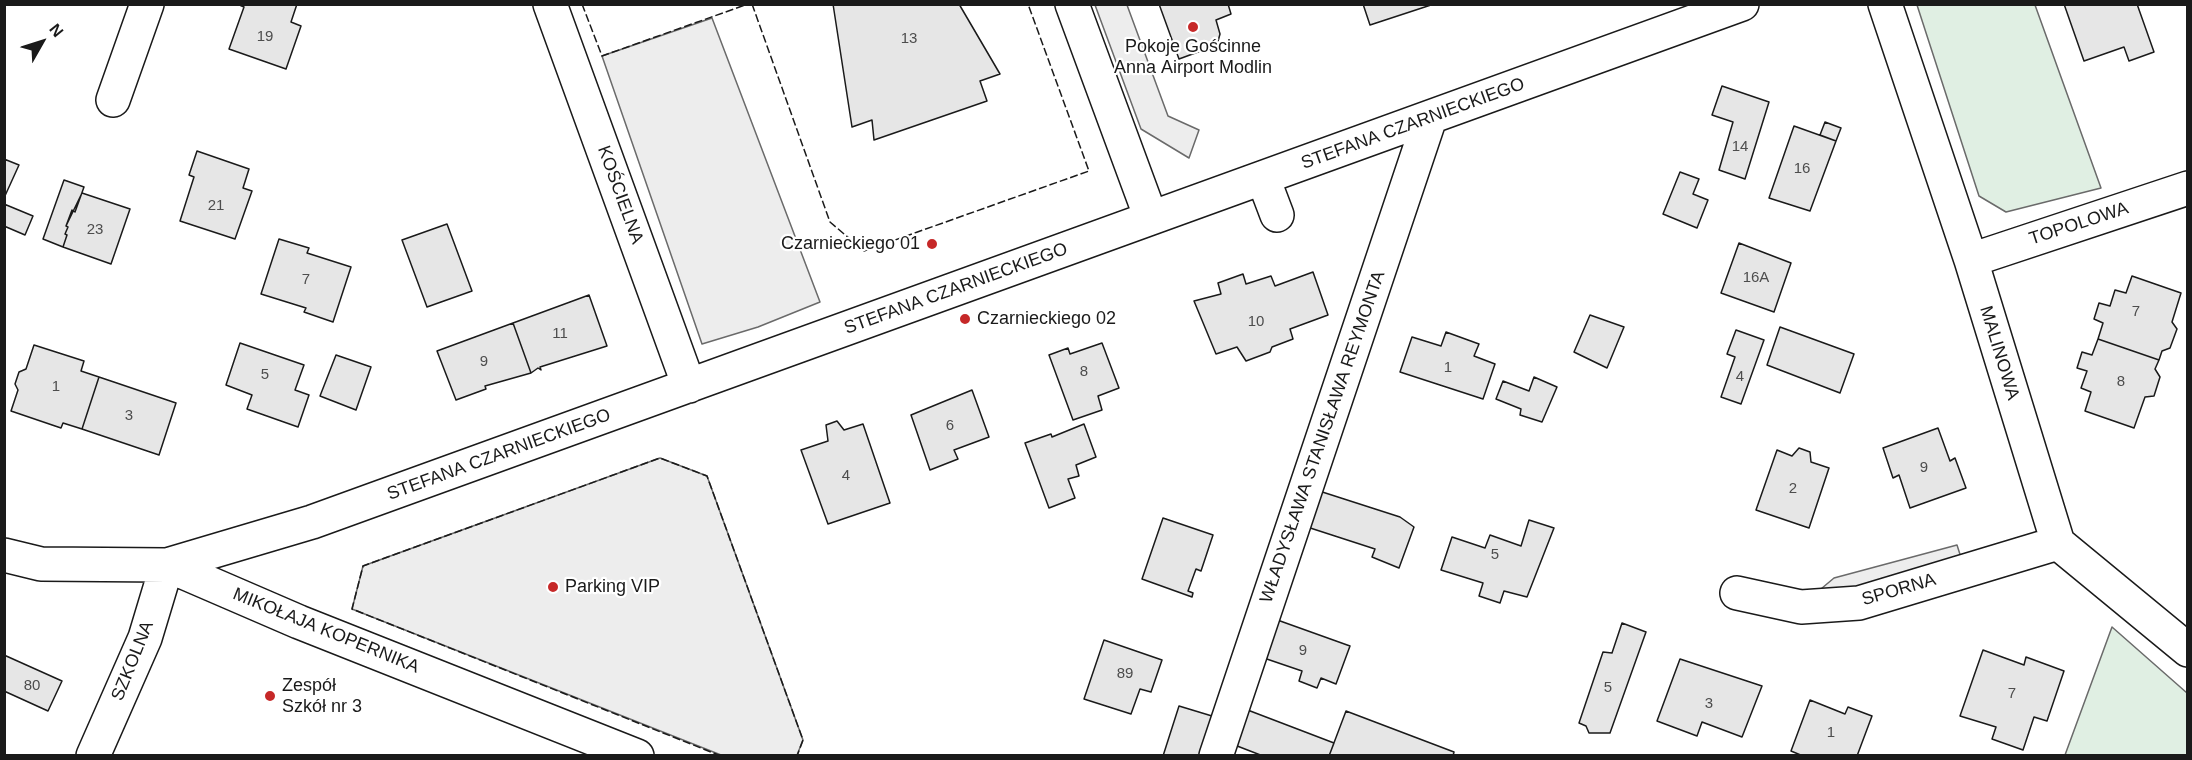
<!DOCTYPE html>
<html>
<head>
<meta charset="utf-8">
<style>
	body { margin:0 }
	#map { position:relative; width:2192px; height:760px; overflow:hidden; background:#fff; font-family:Arial,sans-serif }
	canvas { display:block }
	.frame { position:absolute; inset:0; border:6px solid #1a1a1a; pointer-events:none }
	.north { position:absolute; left:12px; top:12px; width:60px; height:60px; -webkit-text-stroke:4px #fff; paint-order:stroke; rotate:51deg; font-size:16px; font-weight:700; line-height:24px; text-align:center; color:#1a1a1a }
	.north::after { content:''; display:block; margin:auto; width:21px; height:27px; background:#1a1a1a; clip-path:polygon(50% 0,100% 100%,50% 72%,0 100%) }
</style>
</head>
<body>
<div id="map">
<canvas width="2192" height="760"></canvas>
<div class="frame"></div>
<div class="north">N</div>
</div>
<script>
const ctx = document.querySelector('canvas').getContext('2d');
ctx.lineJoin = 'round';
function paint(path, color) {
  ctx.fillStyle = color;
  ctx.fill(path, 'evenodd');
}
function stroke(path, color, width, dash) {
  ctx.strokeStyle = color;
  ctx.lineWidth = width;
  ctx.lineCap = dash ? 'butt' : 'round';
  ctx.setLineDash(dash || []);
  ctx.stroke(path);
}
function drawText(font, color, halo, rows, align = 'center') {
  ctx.font = font + ' Arial,sans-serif';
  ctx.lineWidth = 4.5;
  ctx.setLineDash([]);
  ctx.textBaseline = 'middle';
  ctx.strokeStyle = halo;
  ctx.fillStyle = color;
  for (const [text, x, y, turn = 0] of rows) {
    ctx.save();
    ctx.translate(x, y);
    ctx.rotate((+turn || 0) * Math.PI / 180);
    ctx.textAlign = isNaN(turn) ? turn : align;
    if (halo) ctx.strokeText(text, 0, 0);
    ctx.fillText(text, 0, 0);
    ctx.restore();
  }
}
const green = new Path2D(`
	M 1917,5 L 2035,5 L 2101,188 L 2006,212 L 1979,196 Z
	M 2112,627 L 2187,693 L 2187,755 L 2065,755 Z`);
const parking = new Path2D(`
	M 1095,5 L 1127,5 L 1168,116 L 1199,130 L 1189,158 L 1141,129 Z
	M 712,18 L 820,302 L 758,327 L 702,344 L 602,56 Z
	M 660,458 L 707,476 L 803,740 L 797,755 L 721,755 L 352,609 L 363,566 Z
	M 1957,545 L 1964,567 L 1809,599 L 1834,578 Z`);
const building = new Path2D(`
	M 237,4 L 297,4 L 291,22 L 301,26 L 286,69 L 229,49 L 244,7 Z
	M 833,4 L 959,4 L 1000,74 L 980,81 L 987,101 L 874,140 L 872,120 L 852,127 Z
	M 1159,4 L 1228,4 L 1231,14 L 1216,20 L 1220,34 L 1217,45 L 1179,59 Z
	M 1363,4 L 1434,4 L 1370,25 Z
	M 2064,4 L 2137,4 L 2154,52 L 2129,61 L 2124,47 L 2084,61 Z
	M 1722,86 L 1769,102 L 1745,179 L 1719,170 L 1733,122 L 1712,115 Z
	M 1825,122 L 1841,128 L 1836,141 L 1820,135 Z
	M 1794,126 L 1836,141 L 1810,211 L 1769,198 Z
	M 197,151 L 249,169 L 243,188 L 252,191 L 235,239 L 180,221 L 194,177 L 189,175 Z
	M 4,159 L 19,165 L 4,198 Z
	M 1680,172 L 1699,179 L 1693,194 L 1708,200 L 1697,228 L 1663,214 Z
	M 64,180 L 84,187 L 75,212 L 72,210 L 66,226 L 68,227 L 65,234 L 67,235 L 63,247 L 43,239 Z
	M 82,193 L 130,209 L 111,264 L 63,247 L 67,235 L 65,234 L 68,227 L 66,226 Z
	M 4,204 L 33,216 L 25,235 L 4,226 Z
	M 447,224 L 472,291 L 427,307 L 402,240 Z
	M 279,239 L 309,248 L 307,253 L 351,267 L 333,322 L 304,312 L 306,308 L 261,294 Z
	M 1739,243 L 1791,263 L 1774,312 L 1721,293 Z
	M 1313,272 L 1328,315 L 1290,329 L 1293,339 L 1272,347 L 1270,352 L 1246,361 L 1237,347 L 1216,354 L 1194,301 L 1221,294 L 1218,283 L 1243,274 L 1246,284 L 1271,276 L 1275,286 Z
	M 2132,276 L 2181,293 L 2172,322 L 2177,329 L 2170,348 L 2162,351 L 2159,360 L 2098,339 L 2103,323 L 2094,319 L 2099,303 L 2110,306 L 2115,290 L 2126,293 Z
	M 589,295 L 607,346 L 540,367 L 541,370 L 538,368 L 531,373 L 513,323 Z
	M 1590,315 L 1624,327 L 1607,368 L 1574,352 Z
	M 513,323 L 531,373 L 485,386 L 486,389 L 456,400 L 437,351 Z
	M 1780,327 L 1854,354 L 1840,393 L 1767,365 Z
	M 1736,330 L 1764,340 L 1741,404 L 1721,397 L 1735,357 L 1727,354 Z
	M 1446,332 L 1479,344 L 1474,356 L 1495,364 L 1483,399 L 1400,372 L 1412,337 L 1441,346 Z
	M 2098,339 L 2159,360 L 2155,369 L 2160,377 L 2154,396 L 2145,397 L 2134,428 L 2085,411 L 2091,392 L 2081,388 L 2087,371 L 2077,368 L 2082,352 L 2092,355 Z
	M 240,343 L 304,365 L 295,390 L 309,395 L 298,427 L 247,409 L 252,395 L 226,385 Z
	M 1102,343 L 1119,388 L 1098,396 L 1102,410 L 1073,420 L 1049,355 L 1068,348 L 1070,354 Z
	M 34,345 L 84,361 L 81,371 L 99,377 L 82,429 L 63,423 L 61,428 L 11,411 L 18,390 L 15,384 L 19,372 L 26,369 Z
	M 336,355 L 371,367 L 356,410 L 320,396 Z
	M 99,377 L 176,403 L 159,455 L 82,429 Z
	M 1534,377 L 1557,387 L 1542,422 L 1520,415 L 1521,409 L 1496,399 L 1503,381 L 1529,391 Z
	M 972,390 L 989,437 L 954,450 L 958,459 L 930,470 L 911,415 Z
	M 837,421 L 844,430 L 863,424 L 890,503 L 828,524 L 801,450 L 828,441 L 826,425 Z
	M 1084,424 L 1096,457 L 1076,465 L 1079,476 L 1068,479 L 1075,498 L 1049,508 L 1025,443 L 1051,434 L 1052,437 Z
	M 1938,428 L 1950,461 L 1955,458 L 1966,488 L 1910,508 L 1899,475 L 1893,478 L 1883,448 Z
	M 1799,448 L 1810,452 L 1811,462 L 1829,468 L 1809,528 L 1756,510 L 1777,450 L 1792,456 Z
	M 1313,489 L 1400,517 L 1414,527 L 1399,568 L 1372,557 L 1375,549 L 1301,525 Z
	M 1163,518 L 1213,535 L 1201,571 L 1196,569 L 1188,591 L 1193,593 L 1192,597 L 1142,579 Z
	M 1529,520 L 1554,528 L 1527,597 L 1504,591 L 1500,603 L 1479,596 L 1483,583 L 1441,570 L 1452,537 L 1485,548 L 1490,535 L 1521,546 Z
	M 1269,617 L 1350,646 L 1336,684 L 1321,678 L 1317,688 L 1299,681 L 1302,671 L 1255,655 Z
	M 1622,623 L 1646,632 L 1610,733 L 1589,733 L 1586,726 L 1579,723 L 1603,652 L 1612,653 Z
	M 1104,640 L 1162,660 L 1151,692 L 1140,689 L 1131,714 L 1084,699 Z
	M 1983,650 L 2024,665 L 2026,657 L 2064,671 L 2047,721 L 2034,717 L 2023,750 L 1992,739 L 1996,727 L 1960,716 Z
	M 4,655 L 62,681 L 48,711 L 4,691 Z
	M 1680,659 L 1762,686 L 1742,737 L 1702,722 L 1697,736 L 1657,721 Z
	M 1810,700 L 1845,714 L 1848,707 L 1872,716 L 1857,756 L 1803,756 L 1791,751 Z
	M 1179,706 L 1212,716 L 1200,756 L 1163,756 Z
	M 1245,709 L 1334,743 L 1329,756 L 1263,756 L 1232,744 Z
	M 1346,711 L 1454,752 L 1453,756 L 1329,756 Z`);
const minor = new Path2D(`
	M 550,4 L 689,386
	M 1072,4 L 1151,218
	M 1885,4 L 1971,260 L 2058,543 L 2188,650
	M 113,100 L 147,4
	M 1263,178 L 1277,215
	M 1971,260 L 2188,188
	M 4,555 L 41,564 L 167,565 L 299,622 L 637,756
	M 167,565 L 312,522 L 1742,4
	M 1737,593 L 1801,607 L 1859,603 L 2058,543
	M 93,756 L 145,638 L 167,565
	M 1216,756 L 1430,118`);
const fence = new Path2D(`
	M 582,4 L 602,56 L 748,4
	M 752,4 L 830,222 L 864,251 L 1089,171 L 1028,4
	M 721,756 L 352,609 L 363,566 L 660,458 L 707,476 L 803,740 L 797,756`);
const markers = [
	[1193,27,6,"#c62828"],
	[932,244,6,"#c62828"],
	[965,319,6,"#c62828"],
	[553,587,6,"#c62828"],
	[270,696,6,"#c62828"]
];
const numberNames = [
	["19",265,37],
	["13",909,39],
	["14",1740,147],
	["16",1802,169],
	["21",216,206],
	["23",95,230],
	["16A",1756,278],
	["7",306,280],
	["7",2136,312],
	["10",1256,322],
	["11",560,334],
	["9",484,362],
	["1",1448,368],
	["8",1084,372],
	["5",265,375],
	["4",1740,377],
	["8",2121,382],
	["1",56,387],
	["3",129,416],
	["6",950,426],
	["9",1924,468],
	["4",846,476],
	["2",1793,489],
	["5",1495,555],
	["9",1303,651],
	["89",1125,674],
	["80",32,686],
	["5",1608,688],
	["7",2012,694],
	["3",1709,704],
	["1",1831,733]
];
const poiNames = [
	["Pokoje Gościnne",1193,47,"center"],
	["Anna Airport Modlin",1193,68,"center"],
	["Czarnieckiego 01",920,244,"right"],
	["Czarnieckiego 02",977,319],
	["Parking VIP",565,587],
	["Zespół",282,686],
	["Szkół nr 3",282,707]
];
const streetNames = [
	["STEFANA CZARNIECKIEGO",1413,124,-20],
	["KOŚCIELNA",620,195,70],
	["TOPOLOWA",2079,224,-18],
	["STEFANA CZARNIECKIEGO",956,289,-20],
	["MALINOWA",1999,353,73],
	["WŁADYSŁAWA STANISŁAWA REYMONTA",1323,437,-71],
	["STEFANA CZARNIECKIEGO",499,455,-20],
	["SPORNA",1899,590,-16],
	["MIKOŁAJA KOPERNIKA",326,631,22],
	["SZKOLNA",133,661,-68]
];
paint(green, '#e0efe3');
stroke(green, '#6a6a6a', 1.5);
paint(parking, '#ededed');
stroke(parking, '#6a6a6a', 1.5);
paint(building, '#e6e6e6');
stroke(building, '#1a1a1a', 1.5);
stroke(minor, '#1a1a1a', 36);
stroke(minor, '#fff', 33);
stroke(fence, '#1a1a1a', 1.5, [8, 3]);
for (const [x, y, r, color] of markers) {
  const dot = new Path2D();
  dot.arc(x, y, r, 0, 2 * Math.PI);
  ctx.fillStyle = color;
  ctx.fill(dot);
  stroke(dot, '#fff', 2);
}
drawText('15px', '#4d4d4d', null, numberNames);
drawText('18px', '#1a1a1a', '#fff', poiNames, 'left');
drawText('18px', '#1a1a1a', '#fff', streetNames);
</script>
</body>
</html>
